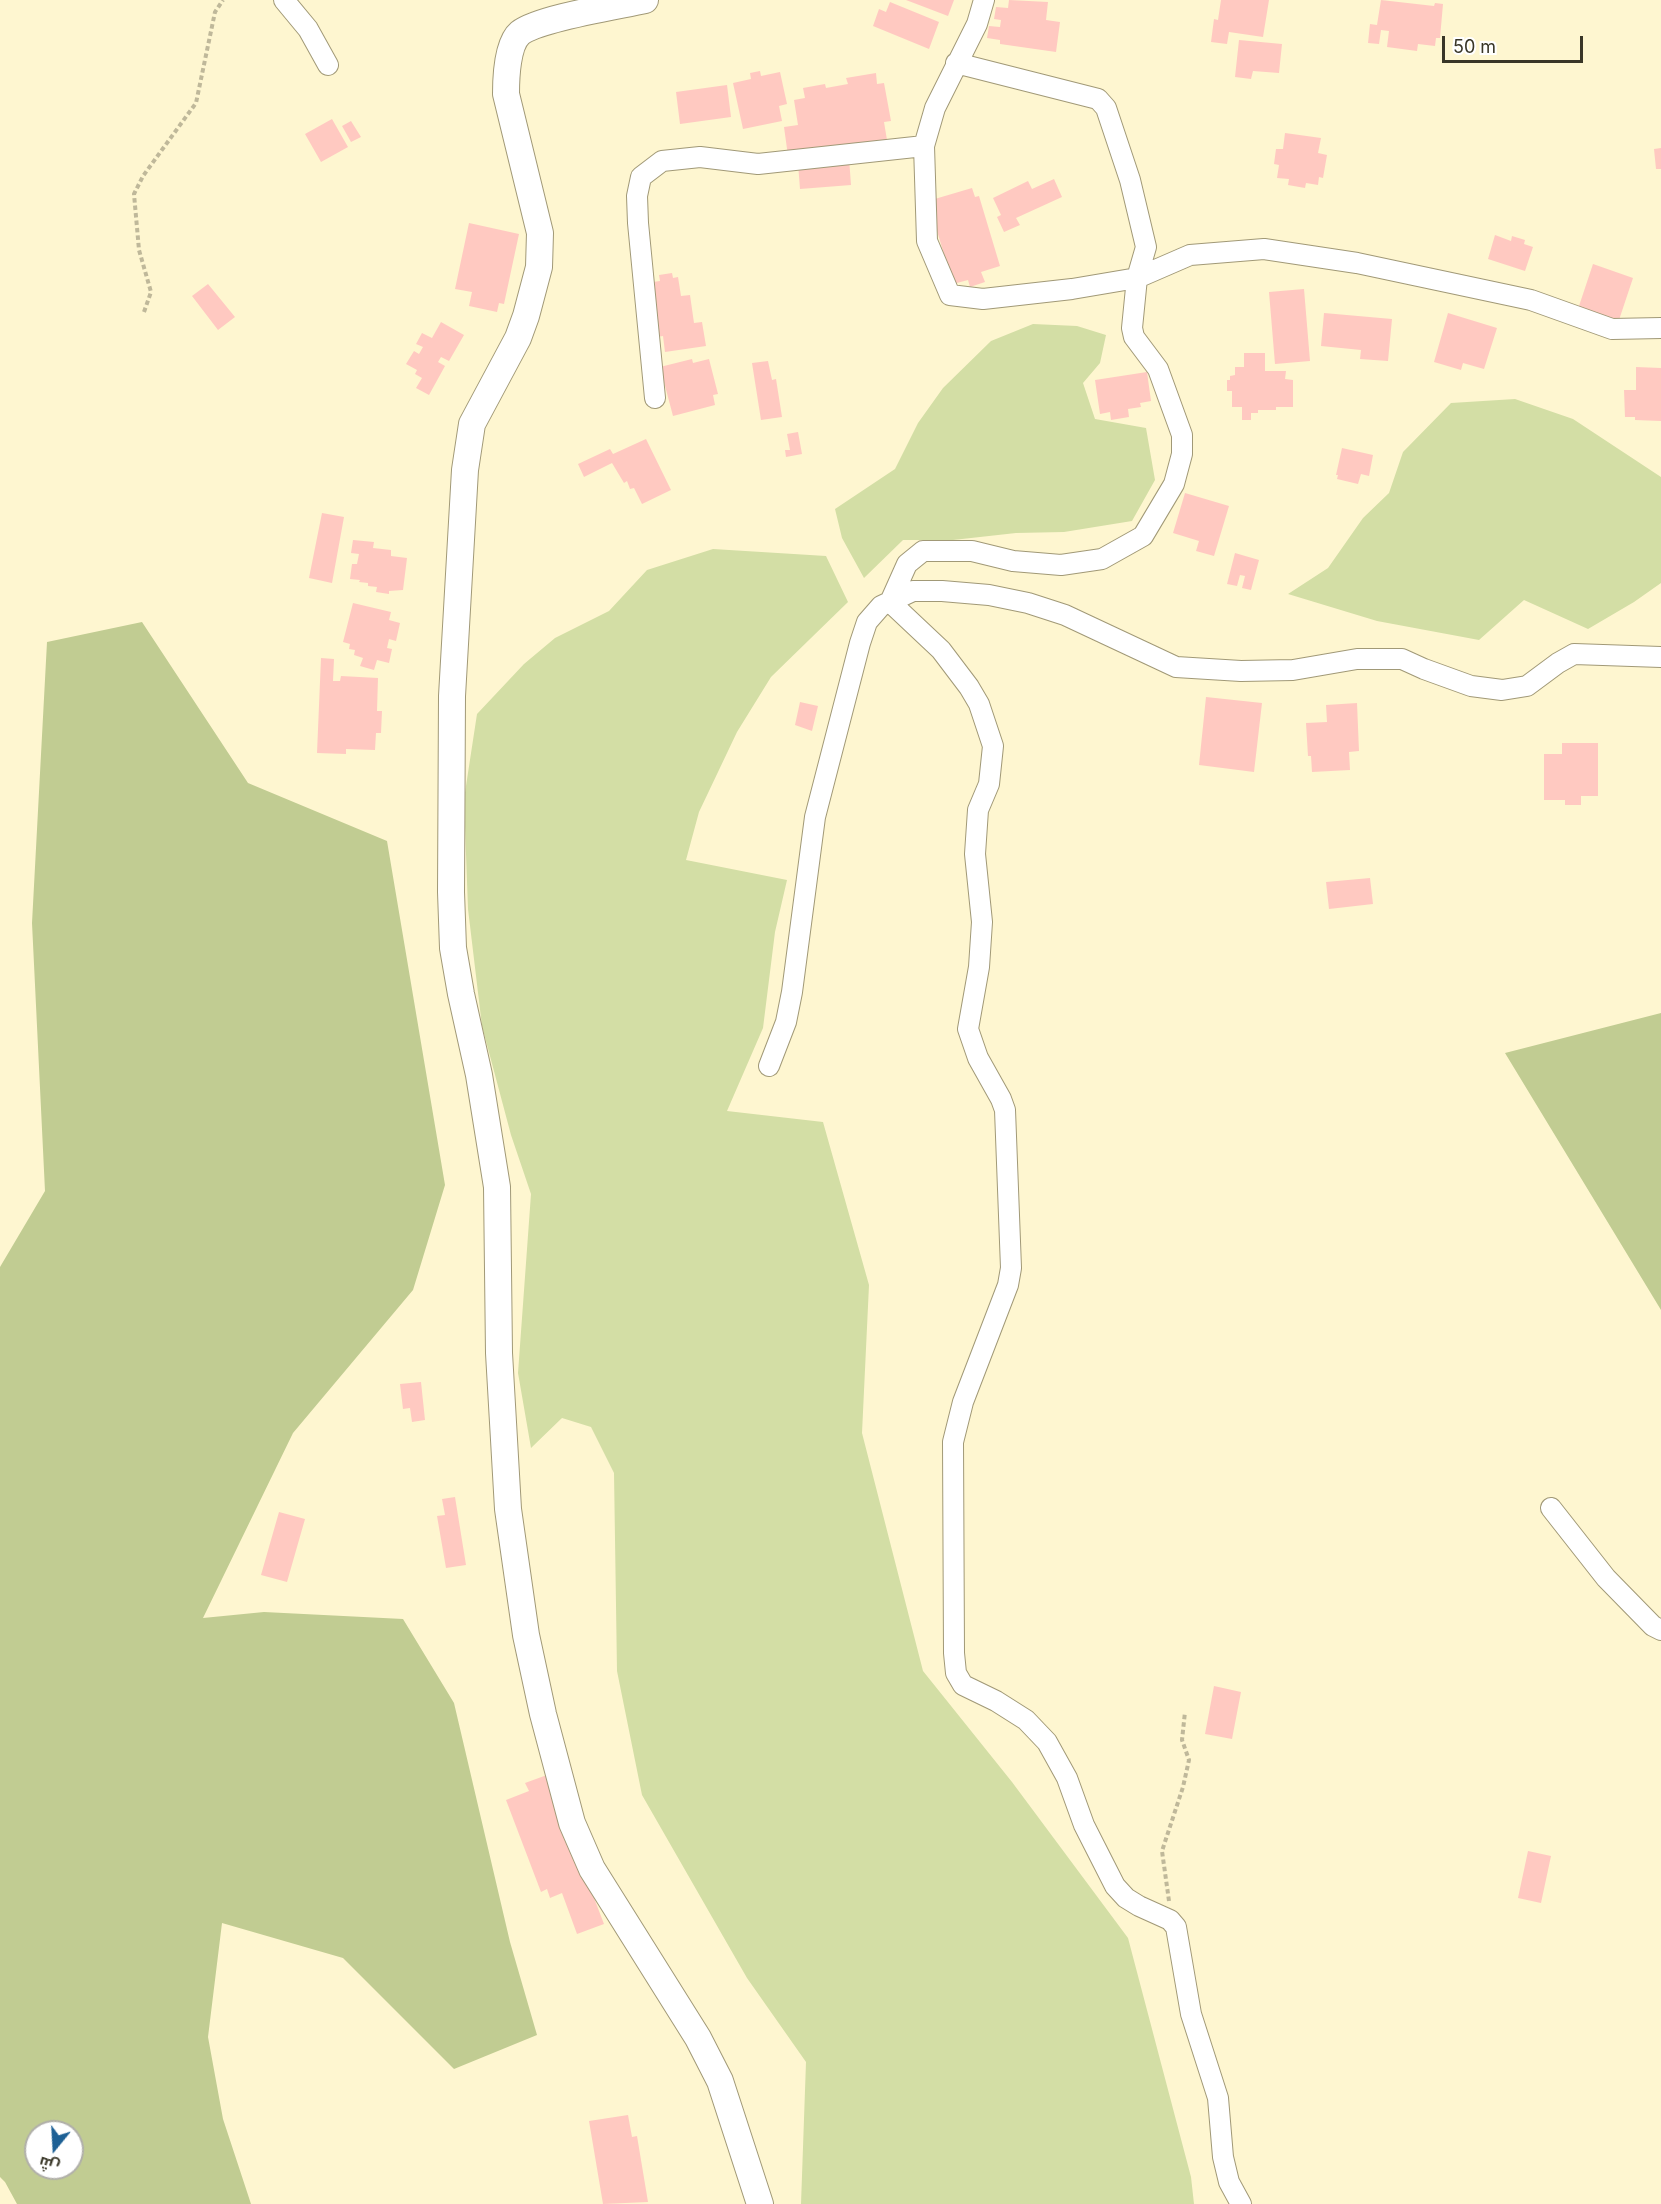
<!DOCTYPE html>
<html>
<head>
<meta charset="utf-8">
<style>
	body { margin:0 }
	#map { position:relative; width:1661px; height:2204px; overflow:hidden; background:#fef6d0; font-family:Inter,Cairo,sans-serif }
	canvas { display:block }
	.north { position:absolute; left:24px; top:2120px; width:60px; height:60px; box-sizing:border-box; background:#fff; border:2px solid #b0afa9; border-radius:50%; rotate:198deg; font-size:16px; font-weight:700; line-height:24px; text-align:center; color:#393627 }
	.north::after { content:''; display:block; margin:auto; width:21px; height:27px; background:#1d6095; clip-path:polygon(50% 0,100% 100%,50% 72%,0 100%) }
	.scale { position:absolute; left:1442px; top:36px; width:141px; height:27px; box-sizing:border-box; border:3px solid #393627; border-top:0; padding-left:8px; font-size:18px; line-height:21px; white-space:nowrap; color:#393627; -webkit-text-stroke:4px #fff; paint-order:stroke }
</style>
</head>
<body>
<div id="map">
<canvas width="1661" height="2204"></canvas>
<div class="north">ش</div>
<div class="scale">50 m</div>
</div>
<script>
const ctx = document.querySelector('canvas').getContext('2d');
ctx.lineJoin = 'round';
function paint(path, color) {
  ctx.fillStyle = color;
  ctx.fill(path, 'evenodd');
}
function stroke(path, color, width, dash) {
  ctx.strokeStyle = color;
  ctx.lineWidth = width;
  ctx.lineCap = dash ? 'butt' : 'round';
  ctx.setLineDash(dash || []);
  ctx.stroke(path);
}
const green = new Path2D(`
	M 1033,324 L 1077,326 L 1106,335 L 1100,363 L 1083,383 L 1095,419 L 1146,428 L 1155,480 L 1132,521 L 1064,532 L 1016,533 L 953,540 L 903,540 L 864,578 L 842,538 L 835,509 L 895,469 L 918,423 L 943,388 L 991,341 Z
	M 1515,399 L 1573,419 L 1661,477 L 1661,583 L 1634,602 L 1588,629 L 1524,600 L 1479,640 L 1377,621 L 1288,594 L 1328,568 L 1363,518 L 1389,493 L 1403,452 L 1451,403 Z
	M 713,549 L 826,556 L 848,602 L 771,677 L 737,732 L 699,812 L 686,860 L 787,880 L 775,932 L 763,1028 L 727,1111 L 823,1122 L 869,1285 L 862,1433 L 923,1671 L 1012,1782 L 1128,1938 L 1191,2177 L 1194,2204 L 801,2204 L 806,2062 L 747,1978 L 642,1795 L 617,1671 L 614,1473 L 591,1427 L 562,1418 L 531,1448 L 518,1373 L 531,1194 L 511,1135 L 482,1026 L 468,909 L 464,799 L 477,714 L 524,664 L 555,638 L 609,611 L 647,570 Z`);
const forest = new Path2D(`
	M 142,622 L 248,783 L 387,841 L 445,1185 L 413,1290 L 293,1433 L 203,1618 L 264,1612 L 403,1619 L 454,1703 L 510,1942 L 537,2035 L 454,2069 L 343,1958 L 222,1923 L 208,2037 L 223,2119 L 251,2204 L 17,2204 L 5,2182 L 0,2177 L 0,1267 L 45,1191 L 32,923 L 47,642 ZM 36,2132 L 72,2132 L 72,2168 L 36,2168 Z
	M 1661,1013 L 1661,1310 L 1505,1053 Z`);
const building = new Path2D(`
	M 906,0 L 954,0 L 948,16 Z
	M 1009,0 L 1048,2 L 1046,20 L 1060,22 L 1056,52 L 1000,44 L 1000,40 L 987,38 L 989,26 L 1000,27 L 1001,20 L 994,19 L 996,7 L 1008,8 Z
	M 1221,0 L 1269,0 L 1263,37 L 1229,32 L 1227,44 L 1211,42 L 1214,19 L 1218,20 Z
	M 1381,0 L 1434,6 L 1435,3 L 1443,4 L 1440,38 L 1436,38 L 1435,46 L 1418,44 L 1417,51 L 1387,47 L 1389,31 L 1381,30 L 1379,44 L 1368,43 L 1370,24 L 1377,25 Z
	M 890,2 L 939,22 L 929,49 L 873,26 L 879,9 L 886,12 Z
	M 1239,40 L 1282,44 L 1279,73 L 1253,71 L 1251,79 L 1235,77 Z
	M 760,71 L 761,76 L 780,72 L 787,104 L 779,106 L 782,121 L 743,129 L 733,83 L 751,79 L 750,73 Z
	M 876,73 L 877,84 L 884,83 L 891,121 L 884,122 L 887,140 L 788,156 L 784,127 L 798,125 L 794,100 L 805,98 L 803,88 L 825,84 L 826,88 L 848,84 L 846,78 Z
	M 727,85 L 731,117 L 680,124 L 676,92 Z
	M 332,119 L 348,147 L 321,162 L 305,134 Z
	M 351,121 L 361,137 L 351,142 L 342,126 Z
	M 1285,133 L 1321,138 L 1318,153 L 1327,155 L 1323,178 L 1319,177 L 1318,185 L 1306,183 L 1305,188 L 1288,185 L 1289,179 L 1277,178 L 1279,165 L 1274,164 L 1276,149 L 1283,149 Z
	M 1661,148 L 1661,169 L 1656,169 L 1654,149 Z
	M 849,158 L 851,185 L 800,189 L 798,163 Z
	M 1054,179 L 1062,197 L 1016,218 L 1020,225 L 1004,232 L 997,217 L 1001,215 L 993,198 L 1028,181 L 1032,189 Z
	M 972,188 L 975,197 L 979,196 L 1000,266 L 981,272 L 985,282 L 970,287 L 968,280 L 953,284 L 928,201 Z
	M 469,223 L 519,234 L 504,304 L 499,303 L 497,312 L 469,306 L 472,292 L 455,289 Z
	M 1495,235 L 1511,241 L 1512,236 L 1525,240 L 1524,244 L 1533,247 L 1525,271 L 1488,259 Z
	M 1593,264 L 1633,278 L 1618,323 L 1578,309 Z
	M 672,273 L 673,278 L 678,277 L 681,296 L 690,295 L 694,323 L 702,322 L 706,346 L 665,352 L 663,336 L 657,337 L 654,313 L 657,313 L 653,282 L 660,281 L 659,275 Z
	M 208,284 L 235,317 L 218,330 L 192,296 Z
	M 1304,289 L 1310,361 L 1275,364 L 1269,292 Z
	M 1324,313 L 1392,319 L 1388,361 L 1360,359 L 1361,350 L 1321,346 Z
	M 1448,313 L 1497,328 L 1484,369 L 1463,363 L 1461,370 L 1434,362 Z
	M 441,322 L 464,335 L 449,361 L 441,357 L 438,362 L 445,366 L 429,395 L 416,388 L 422,378 L 415,374 L 417,370 L 406,364 L 414,351 L 419,354 L 423,347 L 416,344 L 422,333 L 432,338 Z
	M 1244,353 L 1265,353 L 1265,371 L 1286,371 L 1285,379 L 1293,380 L 1293,407 L 1276,407 L 1276,410 L 1258,410 L 1258,413 L 1251,413 L 1251,420 L 1242,420 L 1242,407 L 1232,407 L 1232,391 L 1227,391 L 1227,380 L 1230,380 L 1230,376 L 1235,375 L 1235,367 L 1244,367 Z
	M 692,359 L 693,363 L 709,359 L 718,394 L 713,395 L 715,405 L 673,416 L 660,367 Z
	M 768,361 L 772,380 L 776,379 L 782,417 L 761,420 L 752,363 Z
	M 1636,367 L 1661,368 L 1661,421 L 1635,420 L 1635,417 L 1625,417 L 1624,390 L 1636,390 Z
	M 1147,372 L 1151,401 L 1140,403 L 1141,407 L 1128,409 L 1129,417 L 1111,420 L 1110,412 L 1100,414 L 1095,380 Z
	M 798,432 L 802,454 L 786,457 L 785,450 L 790,450 L 787,434 Z
	M 646,439 L 671,490 L 642,504 L 634,488 L 630,489 L 627,481 L 624,483 L 612,463 L 584,477 L 578,464 L 610,449 L 613,454 Z
	M 1342,448 L 1373,455 L 1369,476 L 1361,474 L 1358,484 L 1337,479 L 1338,475 L 1336,475 Z
	M 1185,493 L 1229,506 L 1214,556 L 1196,551 L 1199,541 L 1173,533 Z
	M 322,513 L 344,517 L 332,583 L 309,578 Z
	M 353,540 L 374,542 L 373,548 L 391,550 L 391,556 L 407,558 L 403,590 L 389,591 L 389,594 L 376,592 L 377,587 L 368,586 L 368,583 L 359,582 L 360,580 L 350,579 L 352,564 L 357,564 L 359,554 L 351,553 Z
	M 1235,553 L 1259,560 L 1251,590 L 1242,588 L 1245,576 L 1240,575 L 1237,586 L 1227,584 Z
	M 353,603 L 391,612 L 389,620 L 400,623 L 396,641 L 389,639 L 387,648 L 392,649 L 389,663 L 377,660 L 374,670 L 360,666 L 363,658 L 354,655 L 355,650 L 349,649 L 350,644 L 343,642 Z
	M 321,658 L 334,659 L 333,681 L 340,681 L 341,676 L 378,678 L 377,711 L 382,711 L 381,733 L 376,733 L 375,750 L 346,749 L 346,754 L 317,753 Z
	M 1206,697 L 1262,703 L 1254,772 L 1199,765 Z
	M 800,702 L 818,706 L 812,731 L 795,725 Z
	M 1357,703 L 1359,751 L 1349,752 L 1350,770 L 1312,772 L 1311,756 L 1308,756 L 1306,723 L 1327,722 L 1326,705 Z
	M 1562,743 L 1598,743 L 1598,796 L 1581,796 L 1581,805 L 1565,805 L 1565,800 L 1544,800 L 1544,754 L 1562,754 Z
	M 1370,878 L 1373,904 L 1329,909 L 1326,882 Z
	M 421,1382 L 425,1420 L 412,1422 L 410,1408 L 403,1409 L 400,1384 Z
	M 455,1497 L 466,1565 L 446,1568 L 437,1516 L 445,1515 L 442,1499 Z
	M 279,1512 L 305,1519 L 287,1582 L 261,1575 Z
	M 1214,1686 L 1241,1692 L 1232,1739 L 1205,1734 Z
	M 547,1775 L 604,1924 L 577,1934 L 562,1893 L 550,1898 L 547,1889 L 541,1892 L 506,1800 L 529,1791 L 525,1783 Z
	M 1528,1851 L 1551,1856 L 1541,1903 L 1518,1898 Z
	M 628,2115 L 632,2137 L 637,2136 L 648,2202 L 603,2204 L 589,2121 Z`);
const path = new Path2D(`
	M 144,312 L 151,292 L 139,250 L 134,194 L 143,176 L 196,103 L 215,12 L 223,0
	M 1169,1901 L 1162,1851 L 1183,1787 L 1189,1760 L 1182,1740 L 1185,1712`);
const minor = new Path2D(`
	M 284,0 L 308,29 L 328,65
	M 984,0 L 977,24 L 935,108 L 924,146 L 927,241 L 950,295 L 983,299 L 1072,289 L 1137,278 L 1190,255 L 1264,249 L 1357,263 L 1531,300 L 1612,329 L 1661,328
	M 956,63 L 1098,99 L 1106,108 L 1130,180 L 1146,247 L 1137,278 L 1132,328 L 1134,337 L 1158,369 L 1182,435 L 1182,454 L 1174,484 L 1143,536 L 1102,559 L 1061,565 L 1013,561 L 972,551 L 923,551 L 907,564 L 890,602 L 941,650 L 969,687 L 979,704 L 993,746 L 989,784 L 978,810 L 975,854 L 982,922 L 979,967 L 968,1029 L 978,1058 L 1001,1099 L 1005,1110 L 1011,1268 L 1008,1285 L 963,1402 L 953,1442 L 954,1653 L 956,1673 L 963,1685 L 996,1701 L 1026,1720 L 1047,1742 L 1067,1778 L 1084,1825 L 1115,1886 L 1126,1898 L 1139,1906 L 1170,1920 L 1176,1927 L 1191,2014 L 1218,2098 L 1223,2157 L 1229,2182 L 1241,2204
	M 655,398 L 638,223 L 637,196 L 641,177 L 662,161 L 700,157 L 758,164 L 924,146
	M 769,1066 L 786,1022 L 792,992 L 815,817 L 860,643 L 867,622 L 881,606 L 913,591 L 942,591 L 989,595 L 1028,603 L 1065,615 L 1176,667 L 1241,671 L 1293,670 L 1357,659 L 1402,659 L 1424,669 L 1471,686 L 1502,690 L 1527,686 L 1558,663 L 1574,654 L 1661,657
	M 1551,1508 L 1606,1578 L 1653,1626 L 1661,1630`);
const major = new Path2D(`
	M 645,0 C 618,6 539,18 520,33 C 507,44 506,78 506,94 L 540,233 L 539,267 L 526,316 L 518,338 L 472,424 L 465,470 L 452,696 L 451,892 L 453,948 L 461,994 L 479,1075 L 497,1187 L 499,1353 L 508,1509 L 526,1635 L 543,1714 L 572,1823 L 592,1869 L 698,2038 L 720,2081 L 760,2204`);
paint(green, '#d3dea5');
paint(forest, '#c1cc92');
paint(building, '#ffc9c1');
stroke(minor, '#a19977', 22);
stroke(major, '#a19977', 28);
stroke(path, '#bfb89a', 4, [4.5, 3]);
stroke(minor, '#fff', 20);
stroke(major, '#fff', 26);
</script>
</body>
</html>
